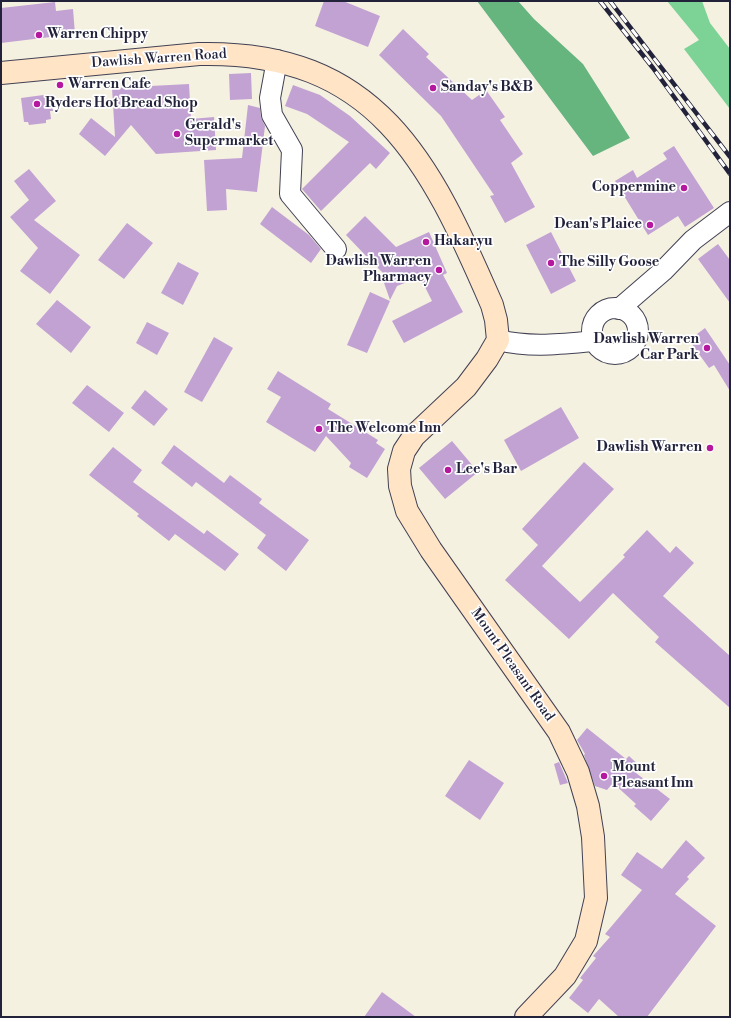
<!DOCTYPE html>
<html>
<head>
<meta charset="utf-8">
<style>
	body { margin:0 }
	#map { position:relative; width:731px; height:1018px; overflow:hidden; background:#f4f1e1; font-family:"Libre Bodoni",serif }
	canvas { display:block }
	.frame { position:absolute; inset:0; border:2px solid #22223b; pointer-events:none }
</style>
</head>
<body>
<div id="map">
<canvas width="731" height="1018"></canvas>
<div class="frame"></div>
</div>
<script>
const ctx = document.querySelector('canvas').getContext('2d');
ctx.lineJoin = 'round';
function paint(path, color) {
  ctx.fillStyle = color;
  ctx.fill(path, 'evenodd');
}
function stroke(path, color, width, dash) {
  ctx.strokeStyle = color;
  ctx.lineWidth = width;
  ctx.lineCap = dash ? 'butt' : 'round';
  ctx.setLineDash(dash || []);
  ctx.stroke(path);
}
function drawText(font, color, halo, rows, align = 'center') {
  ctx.font = font + ' "Libre Bodoni",serif';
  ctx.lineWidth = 3.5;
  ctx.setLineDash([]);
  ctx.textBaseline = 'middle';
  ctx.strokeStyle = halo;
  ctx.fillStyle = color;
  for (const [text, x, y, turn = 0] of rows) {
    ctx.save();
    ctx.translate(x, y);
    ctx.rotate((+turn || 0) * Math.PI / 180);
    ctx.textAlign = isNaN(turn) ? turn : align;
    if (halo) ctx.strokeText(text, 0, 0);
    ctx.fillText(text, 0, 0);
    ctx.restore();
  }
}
const green = new Path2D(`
	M 667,1 L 702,1 L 710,23 L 730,49 L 730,109 L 684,49 L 699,40 Z`);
const forest = new Path2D(`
	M 477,1 L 518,1 L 534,19 L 583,64 L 630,138 L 593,156 Z`);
const building = new Path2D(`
	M 324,1 L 343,1 L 380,16 L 368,47 L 315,26 Z
	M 55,2 L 56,11 L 73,9 L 75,34 L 1,43 L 1,8 Z
	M 403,29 L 429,54 L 426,57 L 472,100 L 486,90 L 505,117 L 500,120 L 523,154 L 511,163 L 535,207 L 505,223 L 490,196 L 494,195 L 441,116 L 379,55 Z
	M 251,73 L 252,99 L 230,100 L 229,74 Z
	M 189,84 L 191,119 L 214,117 L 216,150 L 156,154 L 131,125 L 105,156 L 79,134 L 91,118 L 115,137 L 112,88 Z
	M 293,85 L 320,95 L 350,116 L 390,153 L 376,169 L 370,163 L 321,211 L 302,189 L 349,142 L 307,114 L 285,106 Z
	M 51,94 L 53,111 L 50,111 L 51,119 L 46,120 L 46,123 L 29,125 L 28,122 L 24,122 L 21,98 Z
	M 248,105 L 260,108 L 261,117 L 265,126 L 257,192 L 226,189 L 227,210 L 207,211 L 204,160 L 242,158 Z
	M 674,146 L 714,208 L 685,227 L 678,216 L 648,235 L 615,181 L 633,170 L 637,178 L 667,159 L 663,153 Z
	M 29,169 L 56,201 L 34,220 L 80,255 L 50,294 L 20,271 L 38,248 L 10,217 L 29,200 L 14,181 Z
	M 272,207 L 309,235 L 321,249 L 311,263 L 260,224 Z
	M 365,216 L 396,247 L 429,232 L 447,273 L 443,275 L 463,312 L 404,343 L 392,321 L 432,301 L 420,277 L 397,286 L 390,300 L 383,280 L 386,276 L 378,268 L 372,252 L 367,257 L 346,235 Z
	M 127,223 L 153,243 L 124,279 L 98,260 Z
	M 551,232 L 576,281 L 551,294 L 526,245 Z
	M 718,244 L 730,260 L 730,303 L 698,259 Z
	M 178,262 L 199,273 L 183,305 L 161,293 Z
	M 370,292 L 390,301 L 367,353 L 347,345 Z
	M 57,300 L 91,327 L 71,353 L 36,324 Z
	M 147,322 L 169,333 L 157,355 L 136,343 Z
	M 705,328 L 730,365 L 730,391 L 714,365 L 709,368 L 689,340 Z
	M 214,337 L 233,348 L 202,402 L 184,392 Z
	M 278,371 L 331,404 L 328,409 L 378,440 L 376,443 L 385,449 L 367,478 L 349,467 L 351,463 L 326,436 L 315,452 L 266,422 L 281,397 L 267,389 Z
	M 87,385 L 124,413 L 109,432 L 72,403 Z
	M 145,390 L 168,409 L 154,426 L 131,408 Z
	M 561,407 L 579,438 L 521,471 L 504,440 Z
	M 452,441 L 478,472 L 445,499 L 419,468 Z
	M 174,445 L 224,483 L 230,475 L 262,499 L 259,503 L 309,540 L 286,571 L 257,548 L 266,535 L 196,482 L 192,487 L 161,463 Z
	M 113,447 L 142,470 L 133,482 L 204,534 L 207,530 L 239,554 L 225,571 L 175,534 L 169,541 L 137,516 L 139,514 L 89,475 Z
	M 584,462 L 614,489 L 542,566 L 580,602 L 625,557 L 623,555 L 647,530 L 670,553 L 676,546 L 694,563 L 663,596 L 730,656 L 730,708 L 655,642 L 659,637 L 613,593 L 569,639 L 505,580 L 538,545 L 522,529 Z
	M 587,728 L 626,759 L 629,756 L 642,768 L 636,773 L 670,799 L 651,821 L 634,806 L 636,804 L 613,783 L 607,790 L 595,786 L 584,755 L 585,754 L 577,740 Z
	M 469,760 L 504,783 L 480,820 L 445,796 Z
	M 559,762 L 568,783 L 560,785 L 554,764 Z
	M 686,840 L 705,858 L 687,877 L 689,879 L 675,894 L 716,926 L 647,1017 L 619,1017 L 599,999 L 588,1013 L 569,998 L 583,980 L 580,978 L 596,958 L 593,956 L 610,937 L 605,934 L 642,890 L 621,875 L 637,852 L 662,869 Z
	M 382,992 L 416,1017 L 364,1017 Z`);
const street = new Path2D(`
	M 277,60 L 270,98 L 272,115 L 292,150 L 290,194 L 336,249
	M592 331a23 23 0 1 1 46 0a23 23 0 1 1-46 0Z
	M 619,309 L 663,271 L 693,240 L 730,212
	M 498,340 C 531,348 561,344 594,341`);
const secondary = new Path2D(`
	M 1,73 L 199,54 C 377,50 430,162 492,305 L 496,320 L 498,340 L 487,359 L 466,387 L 414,436 L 404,451 L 399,469 L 400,486 L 407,511 L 431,550 L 559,732 L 578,772 L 588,806 L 593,837 L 596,898 L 586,941 L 565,976 L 526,1017`);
const rail = new Path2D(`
	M 600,1 L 653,68 L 730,174
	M 610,1 L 730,157`);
const markers = [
	[39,35,4,"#b5179e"],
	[60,85,4,"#b5179e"],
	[433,88,4,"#b5179e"],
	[37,104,4,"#b5179e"],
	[177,134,4,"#b5179e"],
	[684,188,4,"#b5179e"],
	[650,225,4,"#b5179e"],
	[426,242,4,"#b5179e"],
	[551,263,4,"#b5179e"],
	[439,270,4,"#b5179e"],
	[707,348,4,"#b5179e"],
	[319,429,4,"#b5179e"],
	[710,448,4,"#b5179e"],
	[448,470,4,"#b5179e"],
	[604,776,4,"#b5179e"]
];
const poiNames = [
	["Warren Chippy",47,35],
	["Warren Cafe",68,85],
	["Sanday's B&B",441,88],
	["Ryders Hot Bread Shop",45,104],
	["Gerald's",185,126],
	["Supermarket",185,142],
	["Coppermine",676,188,"right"],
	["Dean's Plaice",642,225,"right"],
	["Hakaryu",434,242],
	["Dawlish Warren",431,262,"right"],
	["Pharmacy",431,278,"right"],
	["The Silly Goose",559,263],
	["Dawlish Warren",699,340,"right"],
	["Car Park",699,356,"right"],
	["The Welcome Inn",327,429],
	["Dawlish Warren",702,448,"right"],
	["Lee's Bar",456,470],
	["Mount",612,768],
	["Pleasant Inn",612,784]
];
const streetNames = [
	["Dawlish Warren Road",159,59,-4],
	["Mount Pleasant Road",512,665,55]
];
paint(green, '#7dd295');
paint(forest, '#66b47e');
paint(building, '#c2a2d3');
stroke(street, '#424154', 22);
stroke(secondary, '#424154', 24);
stroke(street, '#fff', 20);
stroke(secondary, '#ffe4c6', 22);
stroke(rail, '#22223b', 4.5);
stroke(rail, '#fff', 3, [9]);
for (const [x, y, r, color] of markers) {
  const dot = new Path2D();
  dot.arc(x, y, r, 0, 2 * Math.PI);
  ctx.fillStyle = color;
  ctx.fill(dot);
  stroke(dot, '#fff', 1.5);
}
drawText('bold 14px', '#22223b', '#fff', poiNames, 'left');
drawText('14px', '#22223b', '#fff', streetNames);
</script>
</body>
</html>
